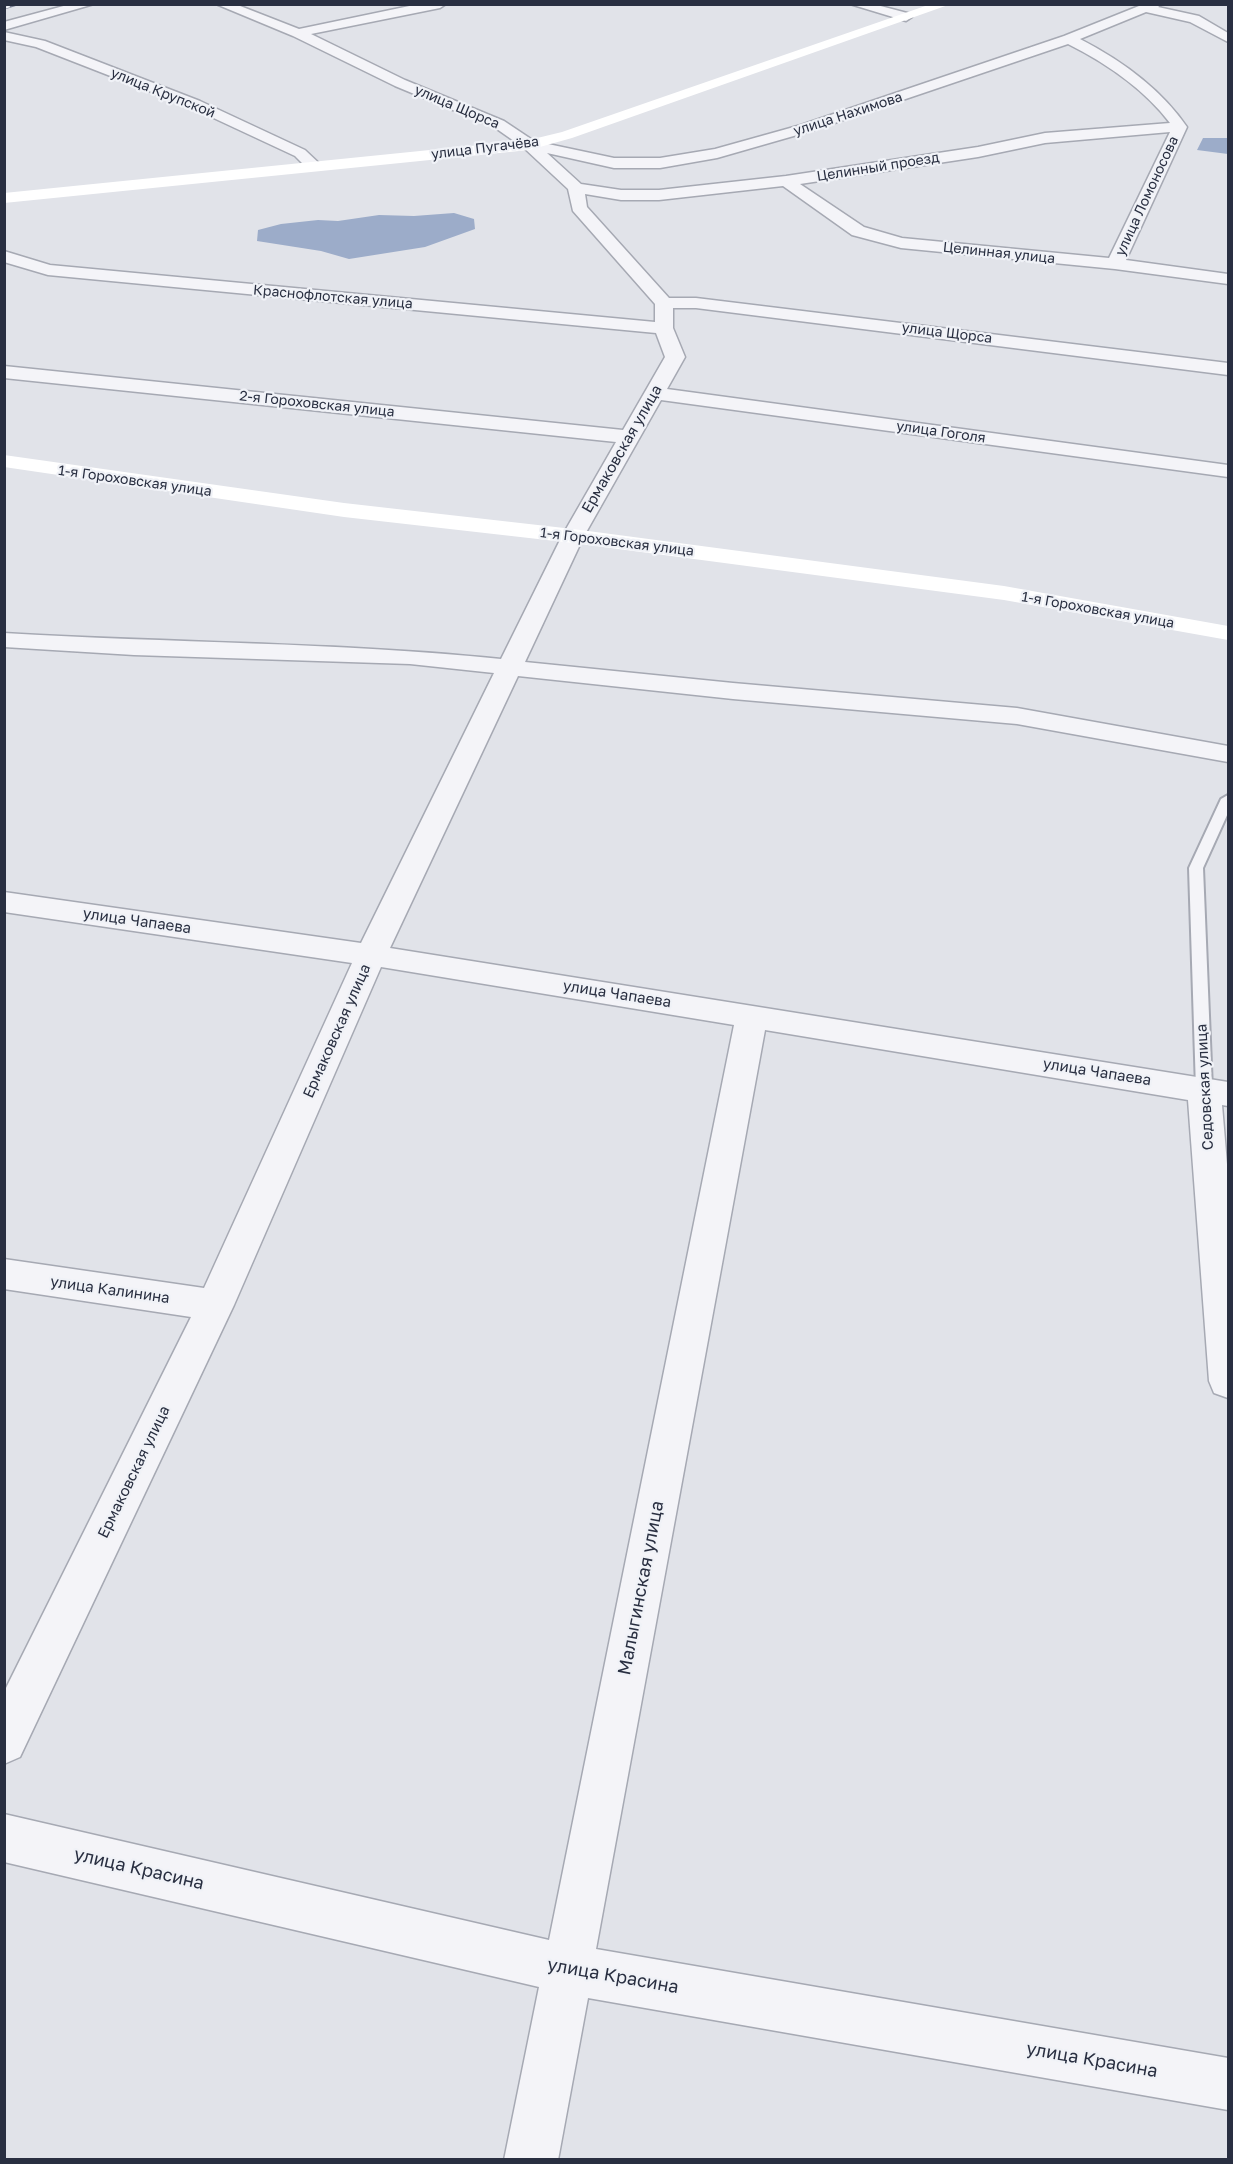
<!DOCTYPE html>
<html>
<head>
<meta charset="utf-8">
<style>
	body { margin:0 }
	#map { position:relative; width:1233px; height:2164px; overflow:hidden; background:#e1e3e9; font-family:"Golos Text",sans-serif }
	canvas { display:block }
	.frame { position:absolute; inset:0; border:6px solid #292f41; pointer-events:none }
</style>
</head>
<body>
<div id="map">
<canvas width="1233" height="2164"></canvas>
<div class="frame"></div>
</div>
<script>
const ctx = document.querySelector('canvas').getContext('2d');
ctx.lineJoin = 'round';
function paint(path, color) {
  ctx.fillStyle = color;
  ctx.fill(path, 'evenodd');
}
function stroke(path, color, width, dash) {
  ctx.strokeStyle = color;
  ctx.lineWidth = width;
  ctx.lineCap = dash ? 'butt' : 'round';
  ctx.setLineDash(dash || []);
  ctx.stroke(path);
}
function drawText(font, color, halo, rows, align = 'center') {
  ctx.font = font + ' "Golos Text",sans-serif';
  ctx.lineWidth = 4.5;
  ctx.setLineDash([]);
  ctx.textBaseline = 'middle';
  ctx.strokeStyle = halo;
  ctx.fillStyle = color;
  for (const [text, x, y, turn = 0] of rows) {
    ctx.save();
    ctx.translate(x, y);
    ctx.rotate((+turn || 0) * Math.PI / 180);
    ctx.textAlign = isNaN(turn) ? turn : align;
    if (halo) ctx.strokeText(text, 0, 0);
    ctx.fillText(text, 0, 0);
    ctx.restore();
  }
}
const water = new Path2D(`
	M 1203,138 L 1228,138 L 1228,154 L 1197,150 Z
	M 454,213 L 474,219 L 475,229 L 425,247 L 349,259 L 321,251 L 257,241 L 258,230 L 281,224 L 318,220 L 338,221 L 379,215 L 414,216 Z`);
const lane = new Path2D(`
	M 1228,795 L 1228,813 L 1203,868 L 1212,1089 L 1210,1093 L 1198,1093 L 1196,1089 L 1189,868 L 1221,799 Z`);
const street = new Path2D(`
	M 71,4 L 94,4 L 4,30 L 4,22 Z
	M 216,4 L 235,4 L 299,29 L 419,4 L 446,4 L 440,8 L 311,34 L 405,80 L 504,121 L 534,141 L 614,158 L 660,158 L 715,149 L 801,125 L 1064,36 L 1144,4 L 1162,4 L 1158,7 L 1199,16 L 1228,33 L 1228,42 L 1190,22 L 1146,12 L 1080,39 C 1121,60 1161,89 1187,127 L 1126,260 L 1228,274 L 1228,284 L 1115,269 L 901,248 L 852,235 L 783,186 L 659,200 L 621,200 L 585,194 L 587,207 L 669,298 L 696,298 L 1228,363 L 1228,375 L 696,308 L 673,308 L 673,328 L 685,357 L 667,389 L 1228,465 L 1228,477 L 661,400 L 584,536 L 525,662 L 733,683 L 1017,708 L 1228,746 L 1228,762 L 1017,724 L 733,699 L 518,676 L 390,948 L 1228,1082 L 1228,1106 L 1222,1105 L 1228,1176 L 1228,1398 L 1214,1393 L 1209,1381 L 1188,1100 L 765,1030 L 596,1949 L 1228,2058 L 1228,2110 L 588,1998 L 558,2160 L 504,2160 L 539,1987 L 4,1862 L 4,1814 L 549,1940 L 734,1025 L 381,967 L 234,1305 L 20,1757 L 4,1764 L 4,1692 L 191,1317 L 4,1289 L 4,1259 L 204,1288 L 352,963 L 4,912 L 4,892 L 361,943 L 494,673 L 410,664 L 134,655 L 4,647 L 4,633 C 170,643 336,642 501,659 L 562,536 L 616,442 L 4,378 L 4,366 L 623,430 L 665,357 L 656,333 L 48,275 L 4,262 L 4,251 L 50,265 L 655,322 L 655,304 L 573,211 L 568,189 L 524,148 L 494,127 L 395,86 L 293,36 ZM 1068,44 C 1106,63 1144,89 1170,123 L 1045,133 L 978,147 L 786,176 L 659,190 L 621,190 L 581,184 L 547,153 L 614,168 L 660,168 L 717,158 L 811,131 ZM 1170,132 L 1109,258 L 902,238 L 864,227 L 800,184 L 978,157 L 1045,143 Z
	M 850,4 L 873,4 L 911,14 L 912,17 L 906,21 Z
	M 4,32 L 45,41 L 200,101 L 305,150 L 322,166 L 320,169 L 308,169 L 295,156 L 190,107 L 36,47 L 4,40 Z`);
const secondary = new Path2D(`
	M 931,4 L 951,4 L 572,138 L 529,150 L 4,203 L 4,193 L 529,140 L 562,132 Z
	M 4,455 L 344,503 L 573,529 L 1004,586 L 1228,626 L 1228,640 L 1004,600 L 573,543 L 344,517 L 4,467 Z`);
const rail = new Path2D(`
	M 4,8 L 17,4`);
const farStreetnames = [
	["улица Крупской",163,93,22],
	["улица Щорса",457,107,23],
	["улица Нахимова",848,114,-18],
	["улица Пугачёва",485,148,-7],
	["Целинный проезд",878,167,-9],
	["улица Ломоносова",1147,196,-65],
	["Целинная улица",999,253,6],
	["Краснофлотская улица",333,297,5],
	["улица Щорса",947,333,7],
	["2-я Гороховская улица",317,404,6],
	["улица Гоголя",941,432,8],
	["1-я Гороховская улица",135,481,8],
	["1-я Гороховская улица",617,542,7],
	["1-я Гороховская улица",1098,610,10]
];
const streetNames = [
	["Ермаковская улица",622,449,-60],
	["улица Чапаева",137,921,8],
	["улица Чапаева",617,994,9],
	["Ермаковская улица",337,1031,-66],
	["улица Чапаева",1097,1072,9],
	["Седовская улица",1205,1087,-93],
	["улица Калинина",110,1290,8],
	["Ермаковская улица",134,1472,-64]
];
const nearStreetnames = [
	["Малыгинская улица",641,1588,-79],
	["улица Красина",139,1869,13],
	["улица Красина",613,1976,10],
	["улица Красина",1092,2060,10]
];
paint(water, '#9cacc9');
stroke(lane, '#a6a9b3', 4);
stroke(street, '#a6a9b3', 3);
paint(lane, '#f4f4f8');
paint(street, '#f4f4f8');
paint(secondary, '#fff');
stroke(rail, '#7a8093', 3);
stroke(rail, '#f0f2f7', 2, [6]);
drawText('14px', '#292f41', '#f0f2f7', farStreetnames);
drawText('15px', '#292f41', '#f0f2f7', streetNames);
drawText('18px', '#292f41', '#f0f2f7', nearStreetnames);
</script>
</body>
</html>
